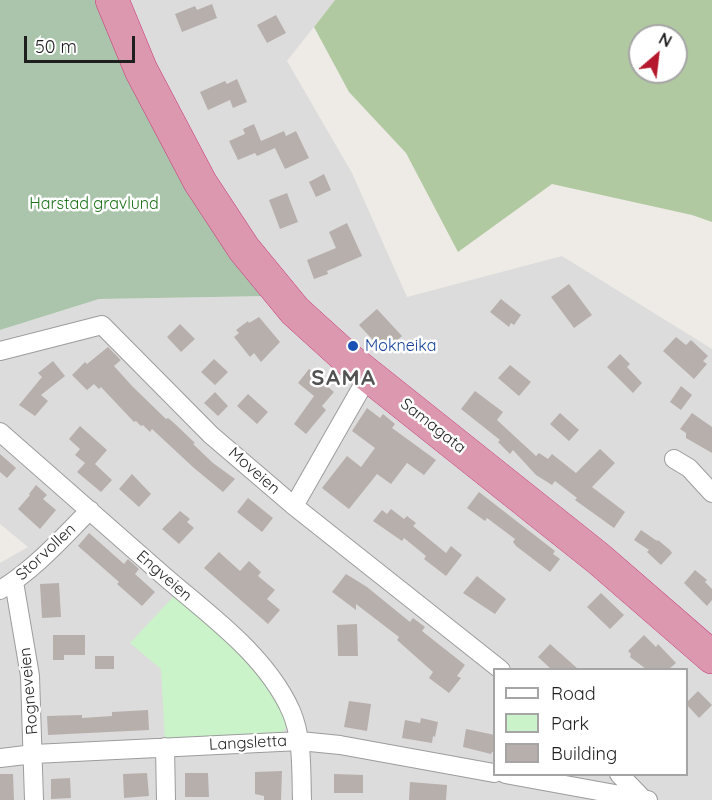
<!DOCTYPE html>
<html>
<head>
<meta charset="utf-8">
<style>
	body { margin:0 }
	#map { position:relative; width:712px; height:800px; overflow:hidden; background:#eeebe6; font-family:Quicksand,sans-serif }
	canvas { display:block }
	.legend { position:absolute; left:493px; top:668px; width:195px; height:108px; box-sizing:border-box; background:#fff; border:2px solid #a5a5a5; margin:0; padding:8px 10px; list-style:none; font-size:18px; color:#1f1f1f }
	.legend li { display:flex; align-items:center; gap:12px; height:30px }
	.legend b { width:30px; border:2px solid #a5a5a5 }
	.north { position:absolute; left:628px; top:24px; width:60px; height:60px; box-sizing:border-box; background:#fff; border:2px solid #a5a5a5; border-radius:50%; rotate:28deg; font-size:16px; font-weight:700; line-height:24px; text-align:center; color:#1f1f1f }
	.north::after { content:''; display:block; margin:auto; width:21px; height:27px; background:#b5182d; clip-path:polygon(50% 0,100% 100%,50% 72%,0 100%) }
	.scale { position:absolute; left:24px; top:36px; width:111px; height:27px; box-sizing:border-box; border:3px solid #1f1f1f; border-top:0; padding-left:8px; font-size:18px; line-height:21px; white-space:nowrap; color:#1f1f1f; -webkit-text-stroke:4px #fff; paint-order:stroke }
</style>
</head>
<body>
<div id="map">
<canvas width="712" height="800"></canvas>
<ul class="legend">
<li><b style="height:8px;background:#fff"></b>Road</li>
<li><b style="height:16px;background:#cbf3c9"></b>Park</li>
<li><b style="height:16px;background:#b7afac"></b>Building</li>
</ul>
<div class="north">N</div>
<div class="scale">50 m</div>
</div>
<script>
const ctx = document.querySelector('canvas').getContext('2d');
ctx.lineJoin = 'round';
function paint(path, color) {
  ctx.fillStyle = color;
  ctx.fill(path, 'evenodd');
}
function stroke(path, color, width, dash) {
  ctx.strokeStyle = color;
  ctx.lineWidth = width;
  ctx.lineCap = dash ? 'butt' : 'round';
  ctx.setLineDash(dash || []);
  ctx.stroke(path);
}
function drawText(font, color, halo, rows, align = 'center') {
  ctx.font = font + ' Quicksand,sans-serif';
  ctx.lineWidth = 5;
  ctx.setLineDash([]);
  ctx.textBaseline = 'middle';
  ctx.strokeStyle = halo;
  ctx.fillStyle = color;
  for (const [text, x, y, turn = 0] of rows) {
    ctx.save();
    ctx.translate(x, y);
    ctx.rotate((+turn || 0) * Math.PI / 180);
    ctx.textAlign = isNaN(turn) ? turn : align;
    if (halo) ctx.strokeText(text, 0, 0);
    ctx.fillText(text, 0, 0);
    ctx.restore();
  }
}
const residential = new Path2D(`
	M 103,0 L 335,0 L 287,61 L 352,173 L 407,297 L 562,256 L 712,349 L 712,800 L 0,800 L 0,563 L 28,547 L 0,524 L 0,330 L 99,299 L 268,296 ZM 494,670 L 686,670 L 686,774 L 494,774 Z`);
const forest = new Path2D(`
	M 335,0 L 712,0 L 712,222 L 692,215 L 552,184 L 458,252 L 406,153 L 349,92 L 314,27 ZM 640,36 L 676,36 L 676,72 L 640,72 Z`);
const cemetery = new Path2D(`
	M 0,0 L 103,0 L 269,296 L 99,299 L 0,330 Z`);
const park = new Path2D(`
	M 176,594 L 253,665 L 271,689 L 288,725 L 282,733 L 165,741 L 161,669 L 130,643 Z`);
const building = new Path2D(`
	M 212,4 L 217,18 L 182,32 L 175,14 L 195,6 L 197,10 Z
	M 276,15 L 286,33 L 267,43 L 257,25 Z
	M 237,79 L 247,102 L 233,108 L 230,100 L 208,110 L 200,92 L 225,81 L 227,84 Z
	M 254,124 L 261,141 L 284,131 L 286,136 L 296,131 L 309,158 L 285,169 L 275,148 L 257,156 L 255,153 L 238,160 L 229,141 L 245,134 L 243,129 Z
	M 324,174 L 331,190 L 316,197 L 309,182 Z
	M 287,193 L 298,222 L 280,229 L 269,200 Z
	M 347,223 L 362,256 L 327,271 L 328,274 L 314,279 L 307,260 L 336,248 L 329,232 Z
	M 569,284 L 592,315 L 574,328 L 551,297 Z
	M 501,299 L 521,315 L 514,325 L 511,323 L 509,327 L 490,312 Z
	M 377,309 L 402,336 L 384,352 L 359,325 Z
	M 259,317 L 280,342 L 261,362 L 254,353 L 250,357 L 234,337 L 239,333 L 236,330 L 248,321 L 249,323 Z
	M 180,324 L 195,339 L 181,352 L 167,337 Z
	M 676,337 L 686,345 L 691,340 L 708,356 L 703,361 L 707,364 L 694,379 L 663,351 Z
	M 108,347 L 121,360 L 114,366 L 132,386 L 166,419 L 168,418 L 174,423 L 195,443 L 193,444 L 213,463 L 235,479 L 223,492 L 194,468 L 152,429 L 150,432 L 143,425 L 141,426 L 136,421 L 134,422 L 101,387 L 99,389 L 94,384 L 87,390 L 72,375 L 85,362 L 87,364 Z
	M 620,354 L 630,364 L 627,367 L 642,383 L 633,393 L 607,367 Z
	M 214,359 L 228,372 L 215,385 L 201,372 Z
	M 53,361 L 65,376 L 41,395 L 48,401 L 35,416 L 19,405 L 42,377 L 38,373 Z
	M 510,365 L 531,382 L 519,396 L 498,378 Z
	M 309,369 L 330,385 L 328,387 L 334,392 L 322,406 L 326,410 L 306,434 L 294,424 L 314,396 L 298,383 Z
	M 681,386 L 692,395 L 681,410 L 670,402 Z
	M 475,391 L 503,412 L 497,420 L 536,456 L 539,453 L 548,459 L 552,454 L 576,473 L 600,449 L 615,463 L 592,487 L 625,512 L 614,528 L 575,500 L 577,498 L 555,481 L 552,485 L 536,475 L 513,450 L 510,454 L 498,442 L 500,440 L 461,409 Z
	M 215,392 L 228,406 L 218,416 L 204,403 Z
	M 248,394 L 268,412 L 257,424 L 237,406 Z
	M 367,408 L 380,418 L 383,414 L 395,424 L 392,428 L 436,460 L 424,475 L 407,463 L 391,484 L 377,474 L 349,509 L 322,488 L 347,456 L 361,467 L 375,448 L 352,431 Z
	M 560,413 L 579,430 L 569,441 L 550,424 Z
	M 692,413 L 712,427 L 712,453 L 686,438 L 686,433 L 680,429 Z
	M 80,426 L 107,450 L 95,464 L 112,480 L 101,492 L 77,472 L 85,463 L 75,455 L 80,449 L 69,439 Z
	M 0,454 L 16,468 L 7,478 L 0,472 Z
	M 132,474 L 151,494 L 139,507 L 119,489 Z
	M 36,485 L 47,495 L 43,499 L 56,510 L 40,529 L 18,509 L 30,495 L 29,494 Z
	M 479,492 L 555,551 L 553,554 L 560,559 L 550,572 L 516,546 L 513,542 L 515,539 L 487,518 L 485,521 L 467,508 Z
	M 248,498 L 273,518 L 262,532 L 237,512 Z
	M 391,509 L 404,519 L 407,516 L 416,523 L 413,526 L 446,553 L 451,546 L 462,555 L 446,576 L 424,559 L 426,556 L 404,538 L 402,541 L 373,521 L 382,510 L 387,514 Z
	M 180,511 L 190,519 L 187,522 L 194,528 L 179,544 L 162,529 Z
	M 641,530 L 657,541 L 658,540 L 670,550 L 672,553 L 661,565 L 647,552 L 649,550 L 634,540 Z
	M 89,533 L 124,564 L 128,559 L 139,569 L 135,574 L 155,592 L 142,606 L 117,584 L 119,582 L 78,546 Z
	M 219,552 L 240,571 L 249,561 L 261,572 L 258,576 L 275,590 L 267,599 L 280,610 L 268,624 L 204,568 Z
	M 695,570 L 707,580 L 705,582 L 712,589 L 712,600 L 707,606 L 684,583 Z
	M 346,574 L 367,587 L 410,622 L 413,618 L 425,627 L 422,631 L 465,665 L 457,676 L 461,678 L 449,693 L 429,678 L 433,672 L 397,640 L 399,637 L 356,604 L 356,610 L 332,592 Z
	M 477,576 L 506,599 L 495,614 L 463,593 Z
	M 59,583 L 61,617 L 42,618 L 40,584 Z
	M 601,593 L 624,615 L 610,629 L 587,607 Z
	M 357,624 L 358,656 L 338,656 L 337,625 Z
	M 53,635 L 85,635 L 85,655 L 64,655 L 64,660 L 53,660 Z
	M 644,635 L 656,647 L 658,644 L 676,663 L 669,669 L 646,669 L 630,657 L 631,654 L 628,651 Z
	M 550,644 L 578,669 L 551,669 L 538,657 Z
	M 95,656 L 114,656 L 114,669 L 95,669 Z
	M 698,691 L 712,705 L 699,718 L 687,705 L 687,702 Z
	M 349,701 L 371,704 L 367,731 L 344,727 Z
	M 148,710 L 149,730 L 48,735 L 47,716 L 82,715 L 82,718 L 112,716 L 112,712 Z
	M 421,718 L 438,722 L 435,737 L 433,736 L 432,743 L 402,738 L 405,720 L 420,723 Z
	M 466,729 L 495,735 L 495,752 L 492,752 L 491,754 L 463,747 Z
	M 282,771 L 281,800 L 264,800 L 264,796 L 255,794 L 255,772 Z
	M 147,773 L 149,796 L 124,798 L 123,774 Z
	M 185,773 L 208,773 L 209,797 L 185,797 Z
	M 0,774 L 13,774 L 14,800 L 0,800 Z
	M 334,774 L 363,775 L 363,793 L 334,793 Z
	M 70,778 L 71,798 L 51,799 L 51,779 Z
	M 410,782 L 447,785 L 446,800 L 409,800 Z`);
const street = new Path2D(`
	M 0,351 L 102,325 L 211,435 L 294,506 L 501,670
	M 0,432 C 55,480 110,528 164,576 C 209,615 266,655 291,711 C 303,739 301,770 302,800
	M 674,459 L 689,468 L 712,493
	M 294,506 L 363,385 L 372,377
	M 14,582 L 30,676 L 34,800
	M 0,590 C 34,570 62,538 90,510
	M 165,747 L 166,800
	M 0,758 L 34,754 L 300,741 L 340,745 L 494,773
	M 505,774 L 648,800
	M 619,774 L 643,799`);
const highway = new Path2D(`
	M 112,0 L 141,70 L 200,182 L 244,249 L 295,311 L 348,359 L 599,559 L 712,657`);
const markers = [
	[353,346,6,"#1a4fb4"]
];
const parkNames = [
	["Harstad gravlund",94,204]
];
const transitNames = [
	["Mokneika",365,346]
];
const streetNames = [
	["Samagata",433,426,38],
	["Moveien",254,471,41],
	["Storvollen",46,552,-43],
	["Engveien",164,576,41],
	["Rogneveien",29,691,-95],
	["Langsletta",248,743,-3]
];
const districtNames = [
	["SAMA",344,378]
];
paint(residential, '#dddcdc');
paint(forest, '#b1c9a0');
paint(cemetery, '#aac5ab');
paint(park, '#cbf3c9');
paint(building, '#b7afac');
stroke(street, '#9c9c9c', 20);
stroke(highway, '#c53a7d', 34);
stroke(street, '#fff', 18);
stroke(highway, '#dc98ae', 33);
for (const [x, y, r, color] of markers) {
  const dot = new Path2D();
  dot.arc(x, y, r, 0, 2 * Math.PI);
  ctx.fillStyle = color;
  ctx.fill(dot);
  stroke(dot, '#fff', 2);
}
drawText('16px', '#1e7119', '#fff', parkNames);
drawText('16px', '#164399', '#fff', transitNames, 'left');
drawText('16px', '#1f1f1f', '#fff', streetNames);
ctx.letterSpacing = '1.5px';
drawText('bold 22px', '#525252', '#fff', districtNames);
ctx.letterSpacing = '0px';
</script>
</body>
</html>
